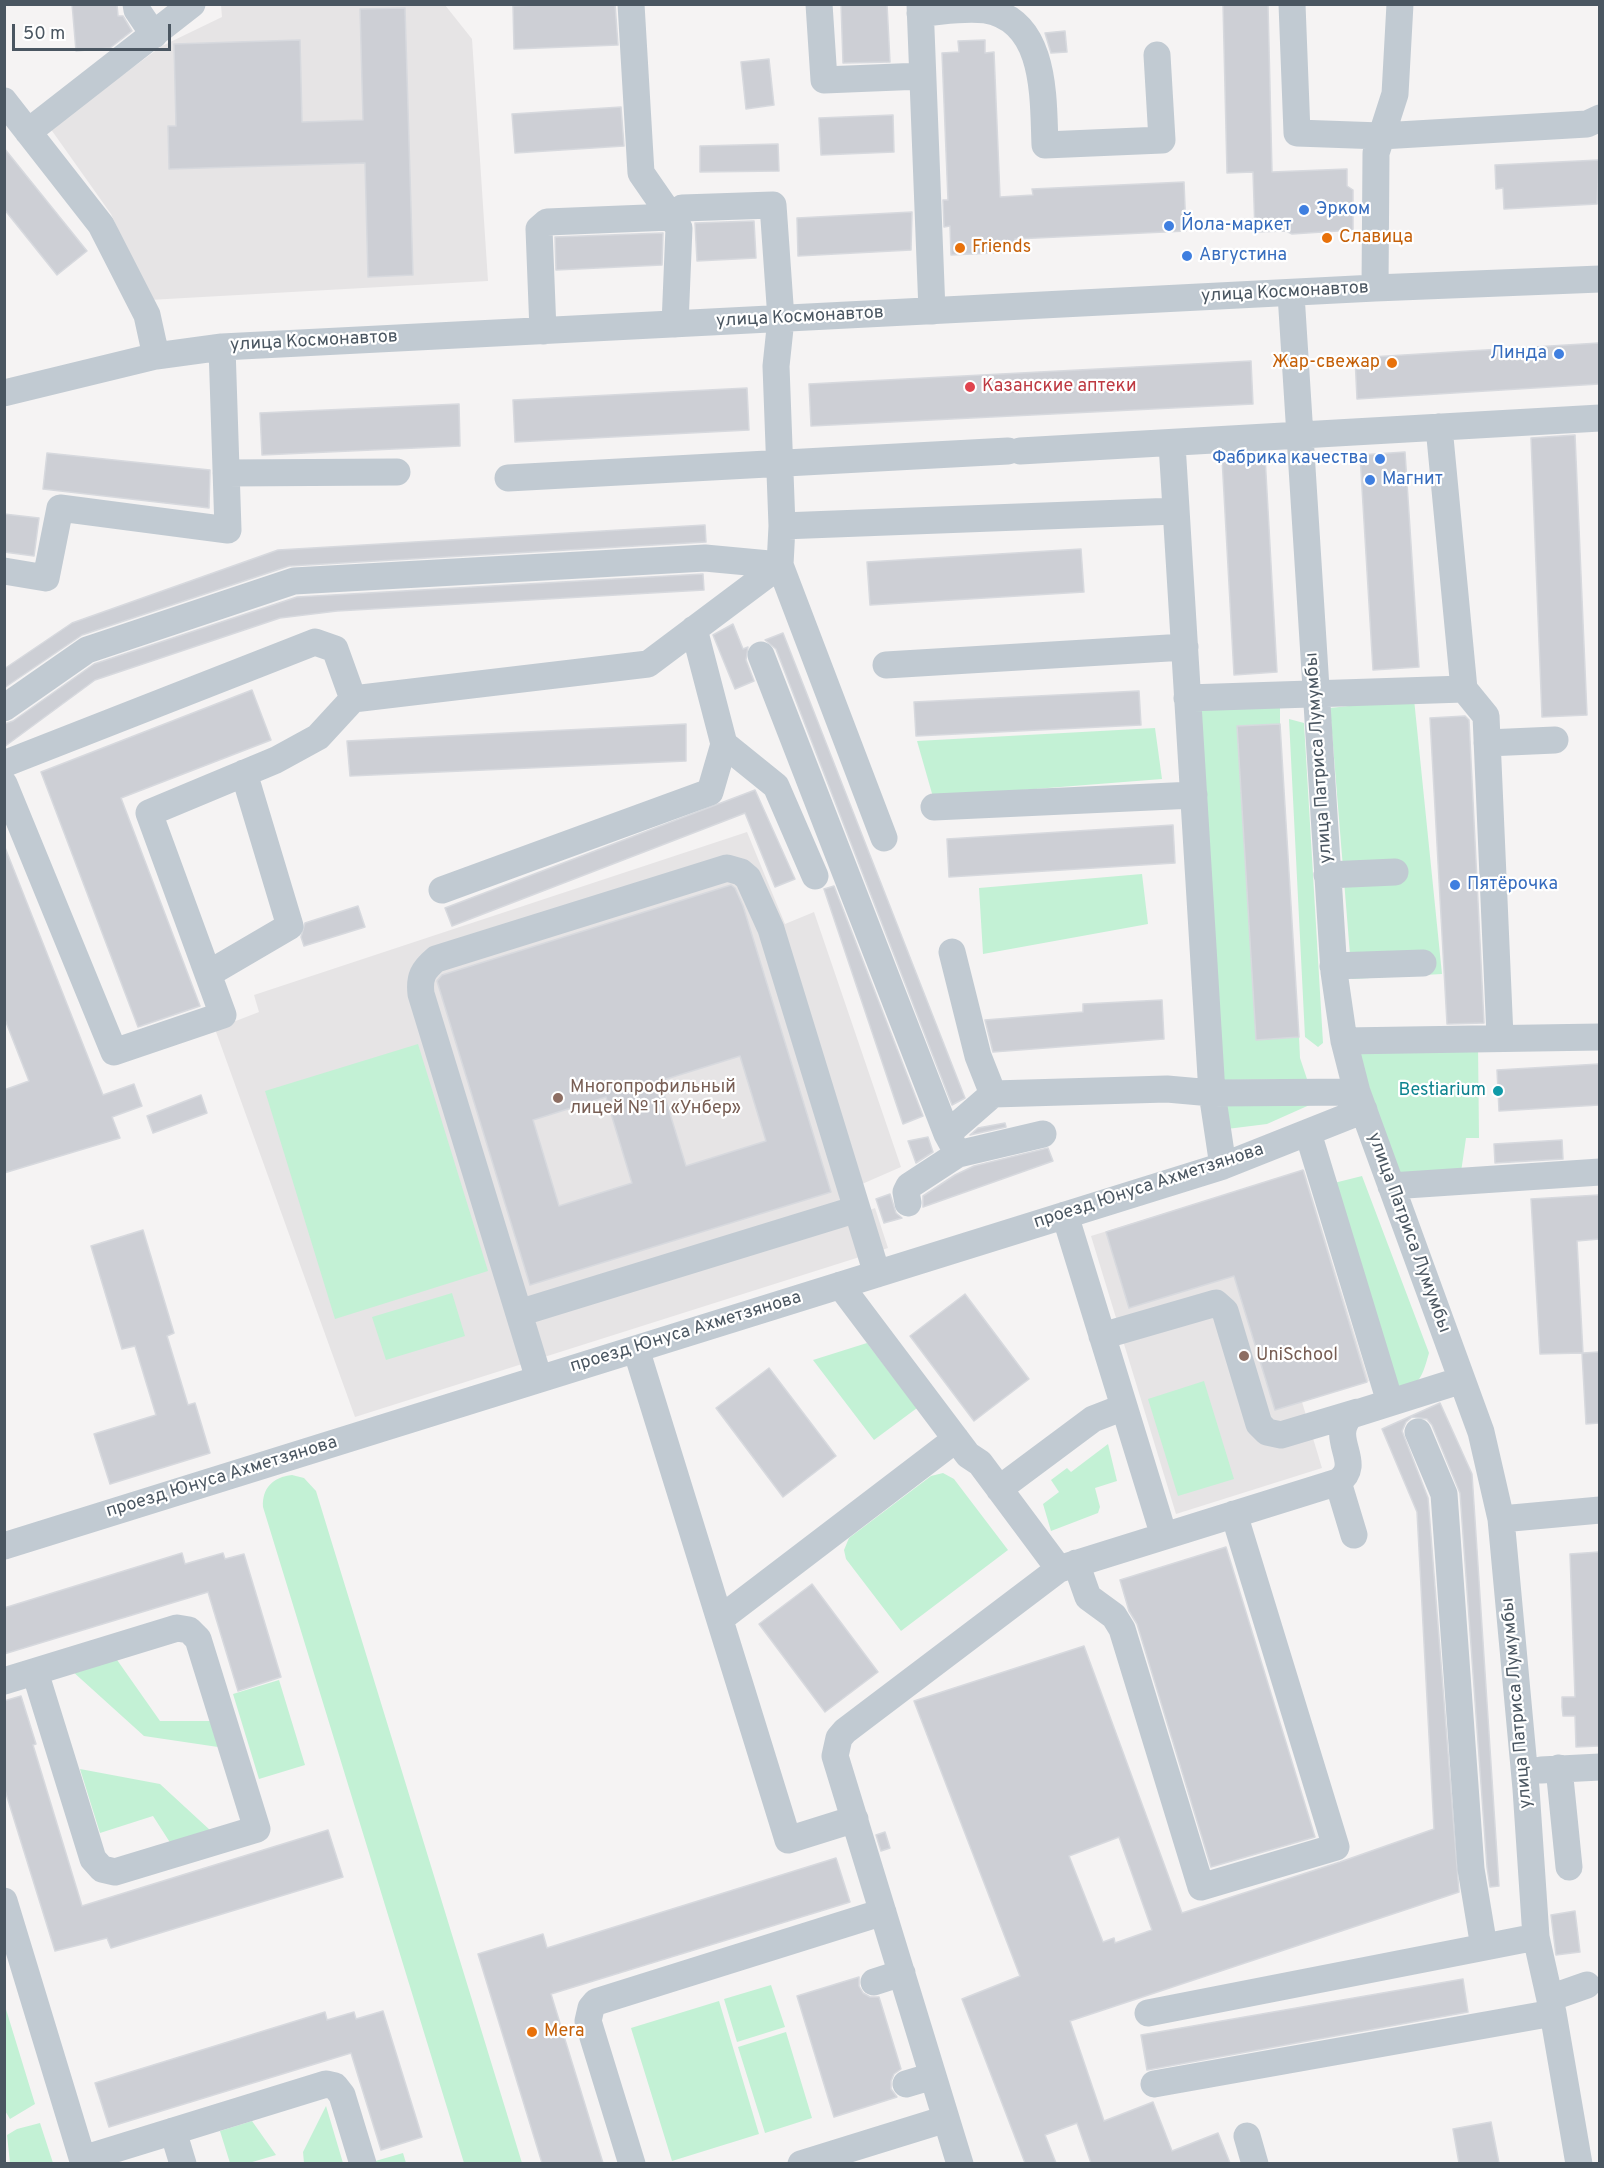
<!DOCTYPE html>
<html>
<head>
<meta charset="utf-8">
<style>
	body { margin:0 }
	#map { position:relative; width:1604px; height:2168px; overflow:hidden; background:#f5f3f3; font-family:Overpass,sans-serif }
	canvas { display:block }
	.frame { position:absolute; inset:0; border:6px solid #4a5661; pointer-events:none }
	.scale { position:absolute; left:12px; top:24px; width:159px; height:27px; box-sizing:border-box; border:3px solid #4a5661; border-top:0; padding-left:8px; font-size:18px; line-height:21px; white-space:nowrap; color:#4a5661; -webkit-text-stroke:4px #fff; paint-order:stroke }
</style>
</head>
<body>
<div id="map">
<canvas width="1604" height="2168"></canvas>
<div class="frame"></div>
<div class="scale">50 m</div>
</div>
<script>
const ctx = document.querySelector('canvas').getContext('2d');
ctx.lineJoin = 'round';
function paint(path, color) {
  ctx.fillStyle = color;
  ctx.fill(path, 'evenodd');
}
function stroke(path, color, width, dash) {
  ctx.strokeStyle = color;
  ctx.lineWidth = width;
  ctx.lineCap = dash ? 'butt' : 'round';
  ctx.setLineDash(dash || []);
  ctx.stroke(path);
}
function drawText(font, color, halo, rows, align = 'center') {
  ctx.font = font + ' Overpass,sans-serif';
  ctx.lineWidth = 4.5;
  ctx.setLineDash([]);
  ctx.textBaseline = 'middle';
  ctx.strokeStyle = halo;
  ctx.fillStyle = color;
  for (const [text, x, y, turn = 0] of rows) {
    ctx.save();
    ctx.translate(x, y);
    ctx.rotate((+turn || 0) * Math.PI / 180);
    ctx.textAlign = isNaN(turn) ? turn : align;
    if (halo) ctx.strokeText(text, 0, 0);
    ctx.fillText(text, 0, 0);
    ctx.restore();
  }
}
const education = new Path2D(`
	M 221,5 L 445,5 L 472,39 L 488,281 L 149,300 L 111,214 L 50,128 L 162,46 L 222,17 Z
	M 747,832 L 785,924 L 814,912 L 901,1167 L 862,1184 L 870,1210 L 875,1208 L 888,1248 L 355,1417 L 215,1029 L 259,1012 L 254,995 Z
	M 1304,1170 L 1369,1381 L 1302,1402 L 1322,1468 L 1176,1514 L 1091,1236 Z`);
const green = new Path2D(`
	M 1414,699 L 1442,974 L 1352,979 L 1330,708 Z
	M 1280,707 L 1280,724 L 1237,727 L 1256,1039 L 1299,1037 L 1300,1058 L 1307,1079 L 1223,1080 L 1196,710 Z
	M 1289,719 L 1304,723 L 1323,1043 L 1318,1047 L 1305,1037 Z
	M 1155,728 L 1162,779 L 933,797 L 917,741 Z
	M 1142,874 L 1148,924 L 983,954 L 979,888 Z
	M 1478,1043 L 1479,1138 L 1466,1138 L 1461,1172 L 1398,1178 L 1353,1048 Z
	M 418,1044 L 488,1271 L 335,1319 L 265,1091 Z
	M 1220,1102 L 1314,1103 L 1267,1124 L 1227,1129 Z
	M 1362,1176 L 1429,1353 C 1422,1377 1421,1384 1397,1393 L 1334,1183 Z
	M 452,1293 L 465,1336 L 386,1360 L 372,1317 Z
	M 867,1343 L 917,1408 L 874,1440 L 813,1360 Z
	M 1204,1381 L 1234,1479 L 1178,1496 L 1148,1399 Z
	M 1108,1444 L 1117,1481 L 1095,1488 L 1100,1507 L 1098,1513 L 1051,1531 L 1043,1504 L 1059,1492 L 1051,1480 L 1067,1468 L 1071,1472 Z
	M 943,1473 L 954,1479 L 1008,1550 L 901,1631 L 846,1559 L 844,1550 L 849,1538 L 931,1476 Z
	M 292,1475 L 304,1478 L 316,1491 L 522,2163 L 464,2163 L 263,1507 C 262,1488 273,1477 292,1475 Z
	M 115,1657 L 160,1721 L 210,1721 L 218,1747 L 144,1736 L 71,1670 Z
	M 279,1680 L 305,1765 L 259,1779 L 233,1694 Z
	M 80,1769 L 160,1784 L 211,1831 L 171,1844 L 153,1816 L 100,1833 Z
	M 771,1985 L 785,2027 L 737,2042 L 724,1999 Z
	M 719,2001 L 759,2134 L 672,2161 L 631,2028 Z
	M 5,2006 L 35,2104 L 10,2119 L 4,2109 Z
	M 786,2032 L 812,2118 L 765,2133 L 738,2047 Z
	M 326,2106 L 343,2163 L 304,2163 L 303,2152 Z
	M 252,2121 L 276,2155 L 249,2163 L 230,2163 L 220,2131 Z
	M 40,2123 L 53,2163 L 10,2163 L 7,2135 L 17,2129 Z
	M 403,2153 L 406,2163 L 373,2164 L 372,2162 Z`);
const building = new Path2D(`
	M 72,4 L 117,4 L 118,16 L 123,16 L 132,31 L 110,48 L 76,51 Z
	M 557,4 L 615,4 L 618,45 L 514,49 L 513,6 Z
	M 841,4 L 887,4 L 890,62 L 843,63 Z
	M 1223,4 L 1268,4 L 1272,172 L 1347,169 L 1347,186 L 1353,190 L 1353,230 L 1292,234 L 1286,231 L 1255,232 L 1253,172 L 1227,173 Z
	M 405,8 L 413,275 L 368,277 L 365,163 L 169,169 L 168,126 L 176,126 L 174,44 L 300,40 L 302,122 L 363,120 L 360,9 Z
	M 1065,31 L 1067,52 L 1051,53 L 1045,33 Z
	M 985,40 L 985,53 L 994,52 L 1000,197 L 1033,195 L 1032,189 L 1184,182 L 1186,231 L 1015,239 L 1015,252 L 951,255 L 950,226 L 944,227 L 943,200 L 948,200 L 942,53 L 959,52 L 958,41 Z
	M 769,59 L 774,105 L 746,109 L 741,62 Z
	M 621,107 L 624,146 L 515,153 L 512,114 Z
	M 893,115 L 894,152 L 821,155 L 819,118 Z
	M 778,144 L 779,171 L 700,172 L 700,146 Z
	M 4,148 L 87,251 L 57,275 L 4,209 Z
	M 1599,160 L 1597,204 L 1504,209 L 1503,188 L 1496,189 L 1495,165 Z
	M 912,212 L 911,250 L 798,256 L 797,218 Z
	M 754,221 L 756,258 L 697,261 L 695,223 Z
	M 663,233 L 662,265 L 556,270 L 555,237 Z
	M 1599,343 L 1599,384 L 1357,399 L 1355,358 Z
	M 1251,361 L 1253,404 L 811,426 L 809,384 Z
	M 747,388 L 749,430 L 515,442 L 513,400 Z
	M 459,404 L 460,446 L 262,455 L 260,413 Z
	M 1575,435 L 1587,715 L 1542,717 L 1531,438 Z
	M 1405,452 L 1419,667 L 1373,670 L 1360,455 Z
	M 47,453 L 210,470 L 209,508 L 43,489 Z
	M 1265,456 L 1277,672 L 1234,675 L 1222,458 Z
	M 4,514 L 39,518 L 34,556 L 4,552 Z
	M 705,525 L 706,542 L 289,566 L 82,635 L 4,688 L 4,669 L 72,623 L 278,550 Z
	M 1081,549 L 1084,592 L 870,605 L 867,562 Z
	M 703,574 L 704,590 L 337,611 L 280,618 L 95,680 L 4,747 L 4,724 L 13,721 L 94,664 L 297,597 Z
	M 733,624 L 743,649 L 748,647 L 746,660 L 754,681 L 735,689 L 713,635 Z
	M 783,633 L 965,1098 L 952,1105 L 776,649 L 765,640 Z
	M 252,690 L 271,740 L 121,798 L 200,1006 L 138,1027 L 41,772 Z
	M 1139,691 L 1141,725 L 916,736 L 914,702 Z
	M 1465,716 L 1469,720 L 1484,1023 L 1447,1024 L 1430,718 Z
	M 686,724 L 686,761 L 350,776 L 347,741 Z
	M 1280,724 L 1299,1037 L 1256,1040 L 1237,726 Z
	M 755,790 L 795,879 L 775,887 L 745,813 L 452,926 L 445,908 Z
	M 1173,825 L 1175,863 L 949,877 L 947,839 Z
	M 4,845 L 103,1095 L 134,1084 L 142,1106 L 112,1117 L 120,1138 L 4,1173 L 4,1090 L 29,1081 L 4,1017 Z
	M 731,885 L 735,888 L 743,906 L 831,1192 L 530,1285 L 437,981 L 442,975 ZM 740,1056 L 766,1141 L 686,1166 L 660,1081 ZM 606,1097 L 632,1183 L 559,1206 L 533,1120 Z
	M 834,886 L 923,1116 L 903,1124 L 824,889 Z
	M 358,906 L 365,927 L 304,946 L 301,937 L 305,923 Z
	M 1162,1000 L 1164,1039 L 993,1052 L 985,1020 L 1083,1012 L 1083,1004 Z
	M 1599,1064 L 1599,1105 L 1499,1111 L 1497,1070 Z
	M 201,1095 L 207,1113 L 153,1133 L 147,1116 Z
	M 1005,1123 L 1006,1127 L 970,1135 L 978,1128 Z
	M 928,1137 L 933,1152 L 916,1163 L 908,1141 Z
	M 1562,1140 L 1563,1159 L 1495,1163 L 1494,1144 Z
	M 1048,1148 L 1053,1161 L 923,1207 L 923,1196 L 955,1175 L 974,1166 Z
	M 1303,1170 L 1367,1382 L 1275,1410 L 1234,1276 L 1129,1308 L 1106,1232 Z
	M 890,1194 L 896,1213 L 902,1218 L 884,1223 L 876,1199 Z
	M 1599,1195 L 1599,1239 L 1577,1241 L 1583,1353 L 1599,1352 L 1599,1423 L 1586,1424 L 1582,1353 L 1540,1354 L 1531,1199 Z
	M 143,1230 L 174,1333 L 167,1336 L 188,1405 L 195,1403 L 210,1453 L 110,1484 L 94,1434 L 156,1415 L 135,1346 L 122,1349 L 91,1246 Z
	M 965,1294 L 1029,1379 L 974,1421 L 910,1336 Z
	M 769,1368 L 836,1456 L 783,1497 L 716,1408 Z
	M 1440,1403 L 1472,1474 L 1499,1886 L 1490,1887 L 1487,1867 L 1460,1493 L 1432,1425 L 1427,1419 L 1412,1417 L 1406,1422 L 1402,1431 L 1428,1498 L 1459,1892 L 1070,2021 L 1104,2121 L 1153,2102 L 1172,2151 L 1218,2133 L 1230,2163 L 1091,2163 L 1077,2123 L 1045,2135 L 1056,2163 L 1025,2163 L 962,1999 L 1020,1976 L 914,1701 L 1084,1646 L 1182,1913 L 1340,1862 L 1434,1829 L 1417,1512 L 1382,1429 ZM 1119,1837 L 1152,1930 L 1115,1943 L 1114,1938 L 1103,1942 L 1069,1856 Z
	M 1226,1547 L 1315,1837 L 1211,1867 L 1137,1624 L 1129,1611 L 1120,1580 Z
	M 1599,1552 L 1599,1746 L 1576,1747 L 1575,1716 L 1563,1716 L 1562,1707 L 1562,1697 L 1575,1697 L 1570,1554 Z
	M 182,1553 L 185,1564 L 223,1553 L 225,1559 L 244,1554 L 281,1677 L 238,1691 L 208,1592 L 4,1654 L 4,1608 Z
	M 812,1584 L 878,1672 L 825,1712 L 759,1624 Z
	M 21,1696 L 36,1744 L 33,1745 L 82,1906 L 328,1830 L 343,1877 L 111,1948 L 107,1938 L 55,1951 L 4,1787 L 4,1701 Z
	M 885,1832 L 890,1848 L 881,1851 L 876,1835 Z
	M 836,1858 L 850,1902 L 551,1994 L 603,2163 L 542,2163 L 478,1954 L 543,1934 L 547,1948 Z
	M 1575,1911 L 1580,1952 L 1556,1955 L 1551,1915 Z
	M 859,1977 L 859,1986 L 863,1993 L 870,1997 L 879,1997 L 901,2069 L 894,2074 L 891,2081 L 891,2089 L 897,2097 L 834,2117 L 797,1996 Z
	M 1463,1979 L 1468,2012 L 1147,2070 L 1141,2035 Z
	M 383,2011 L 422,2137 L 381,2150 L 351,2053 L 109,2127 L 95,2083 L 325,2012 L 327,2020 L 354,2012 L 356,2019 Z
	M 1491,2122 L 1499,2163 L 1459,2163 L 1453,2129 Z`);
const minor = new Path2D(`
	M 136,4 L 137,10 L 154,35
	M 631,4 L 641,173 L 679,228 L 675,324
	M 819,4 L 824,80 L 922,76
	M 920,4 L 932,311
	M 1292,4 L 1297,133 L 1381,136 L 1587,124 L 1600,118
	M 920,13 C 940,12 964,7 985,10 C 1047,20 1043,98 1045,145 L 1162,140 L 1157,55
	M 4,101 L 101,225 L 147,315 L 156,356
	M 28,132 L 192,4
	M 1375,288 L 1376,153 L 1395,94 L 1400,4
	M 1291,294 L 1334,972 L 1344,1041 L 1357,1092 L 1481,1432 L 1501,1519 L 1526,1789 L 1536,1937 L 1553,2013 L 1579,2164
	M 4,393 L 156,356 L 222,347 L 1375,288 L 1600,279
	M 1439,427 L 1464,689 L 1486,716 L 1500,1037
	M 1172,444 L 1212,1093 L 1223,1166
	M 1020,451 L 1600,418
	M 226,473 L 397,472
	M 508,478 L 1008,451
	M 782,526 L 1176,511
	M 4,571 L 46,578 L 60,508 L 228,530 L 222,347
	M 761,655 L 947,1134 L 958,1154 L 1043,1134
	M 886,665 L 1185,647
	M 1187,698 L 1464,689
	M 4,708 L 87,650 L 294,581 L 705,558 L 780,565 L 884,838
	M 1487,743 L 1555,740
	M 724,744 L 776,786 L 815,876
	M 4,764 L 315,642 L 335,649 L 353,699 L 648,664 L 780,565 L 782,526 L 776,366 L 781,319 L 773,205 L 682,208 L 671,217 L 547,222 L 539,229 L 543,331
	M 4,784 L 114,1052 L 223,1015 L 149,813 L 276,760 L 318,737 L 353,699
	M 934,807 L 1194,795
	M 1327,875 L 1395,872
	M 442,890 L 710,792 L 724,744 L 694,629
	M 952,952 L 978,1056 L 993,1094
	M 1333,966 L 1423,963
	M 208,974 L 290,926 L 244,773
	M 1344,1041 L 1600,1037
	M 1308,1133 L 1390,1402
	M 947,1134 L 993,1094 L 1167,1089 L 1212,1093 L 1357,1092
	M 1391,1186 L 1600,1172
	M 908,1203 L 906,1192 L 909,1186 L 958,1154
	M 1065,1215 L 1164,1536
	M 840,1285 L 968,1455 L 980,1463 L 1059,1569
	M 519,1313 L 857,1209
	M 1102,1336 L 1216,1303 L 1225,1311 L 1259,1424 L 1267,1432 L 1281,1435 L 1358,1412
	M 636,1349 L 788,1840 L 855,1819
	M 539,1379 L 421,994 C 419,977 423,970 436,959 L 727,868 L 741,872 L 748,878 L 771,929 L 877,1274
	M 1418,1432 L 1444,1494 L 1471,1869 L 1484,1947
	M 1338,1482 L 1354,1535
	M 999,1489 L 1093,1419 L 1124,1407
	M 1501,1519 L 1600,1510
	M 4,1546 L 1223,1166 L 1364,1110
	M 1076,1563 L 1088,1597 L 1114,1616 L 1122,1629 L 1201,1887 L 1336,1847 L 1234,1514
	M 720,1619 L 956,1439
	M 4,1681 L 177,1628 L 189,1630 L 198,1639 L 257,1829 L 115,1872 L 102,1869 L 93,1859 L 35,1672
	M 1559,1768 L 1569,1867
	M 1541,1770 L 1600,1767
	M 4,1901 L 84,2164
	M 874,1982 L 902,1973
	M 1550,1998 L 1587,1985
	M 1148,2013 L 1536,1937
	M 906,2084 L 933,2076
	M 1154,2084 L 1553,2013
	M 173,2131 L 183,2164
	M 1247,2136 L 1255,2164
	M 83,2159 L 326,2084 L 335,2086 L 342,2095 L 363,2164
	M 632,2164 L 588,2021 L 591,2008 L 596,2002 L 883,1912
	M 801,2164 L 946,2119
	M 960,2164 L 835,1756 L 839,1738 L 845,1731 L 1059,1569 L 1338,1482 C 1365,1463 1327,1439 1351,1415 L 1462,1380`);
const markers = [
	[1304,210,6,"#3f7fe0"],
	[1169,226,6,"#3f7fe0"],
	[1327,238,6,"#e8710a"],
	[960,248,6,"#e8710a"],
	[1187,256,6,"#3f7fe0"],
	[1559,354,6,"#3f7fe0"],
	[1392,363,6,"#e8710a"],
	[970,387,6,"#e0444e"],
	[1380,459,6,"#3f7fe0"],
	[1370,480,6,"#3f7fe0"],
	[1455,885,6,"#3f7fe0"],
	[1498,1091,6,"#0f9aa8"],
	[558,1098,6,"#8d6e63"],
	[1244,1356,6,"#8d6e63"],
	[532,2032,6,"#e8710a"]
];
const shopNames = [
	["Эрком",1316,210],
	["Йола-маркет",1181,226],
	["Августина",1199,256],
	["Линда",1547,354,"right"],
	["Фабрика качества",1368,459,"right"],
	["Магнит",1382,480],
	["Пятёрочка",1467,885]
];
const foodNames = [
	["Славица",1339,238],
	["Friends",972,248],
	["Жар-свежар",1380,363,"right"],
	["Mera",544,2032]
];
const streetNames = [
	["улица Космонавтов",1285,293,-3],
	["улица Космонавтов",800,318,-3],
	["улица Космонавтов",314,342,-3],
	["улица Патриса Лумумбы",1320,758,-94],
	["проезд Юнуса Ахметзянова",1149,1187,-18],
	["улица Патриса Лумумбы",1408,1233,70],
	["проезд Юнуса Ахметзянова",686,1333,-17],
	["проезд Юнуса Ахметзянова",222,1478,-17],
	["улица Патриса Лумумбы",1518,1703,-95]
];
const healthNames = [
	["Казанские аптеки",982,387]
];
const educationNames = [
	["Многопрофильный",570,1088],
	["лицей № 11 «Унбер»",570,1109],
	["UniSchool",1256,1356]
];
const cultureNames = [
	["Bestiarium",1486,1091]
];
paint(education, '#e6e4e5');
paint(green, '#c3f1d5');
paint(building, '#cdcfd5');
stroke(building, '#d7d9de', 1.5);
stroke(minor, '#c1cad2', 27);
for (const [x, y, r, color] of markers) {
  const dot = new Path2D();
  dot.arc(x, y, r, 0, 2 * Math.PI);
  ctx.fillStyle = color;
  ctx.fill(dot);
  stroke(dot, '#fff', 2);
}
drawText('18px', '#366cbe', '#fff', shopNames, 'left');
drawText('18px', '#c56008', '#fff', foodNames, 'left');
drawText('18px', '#4a5661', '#fff', streetNames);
drawText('18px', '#be3a42', '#fff', healthNames, 'left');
drawText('18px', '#785e54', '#fff', educationNames, 'left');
drawText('18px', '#0d838f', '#fff', cultureNames, 'right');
</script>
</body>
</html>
